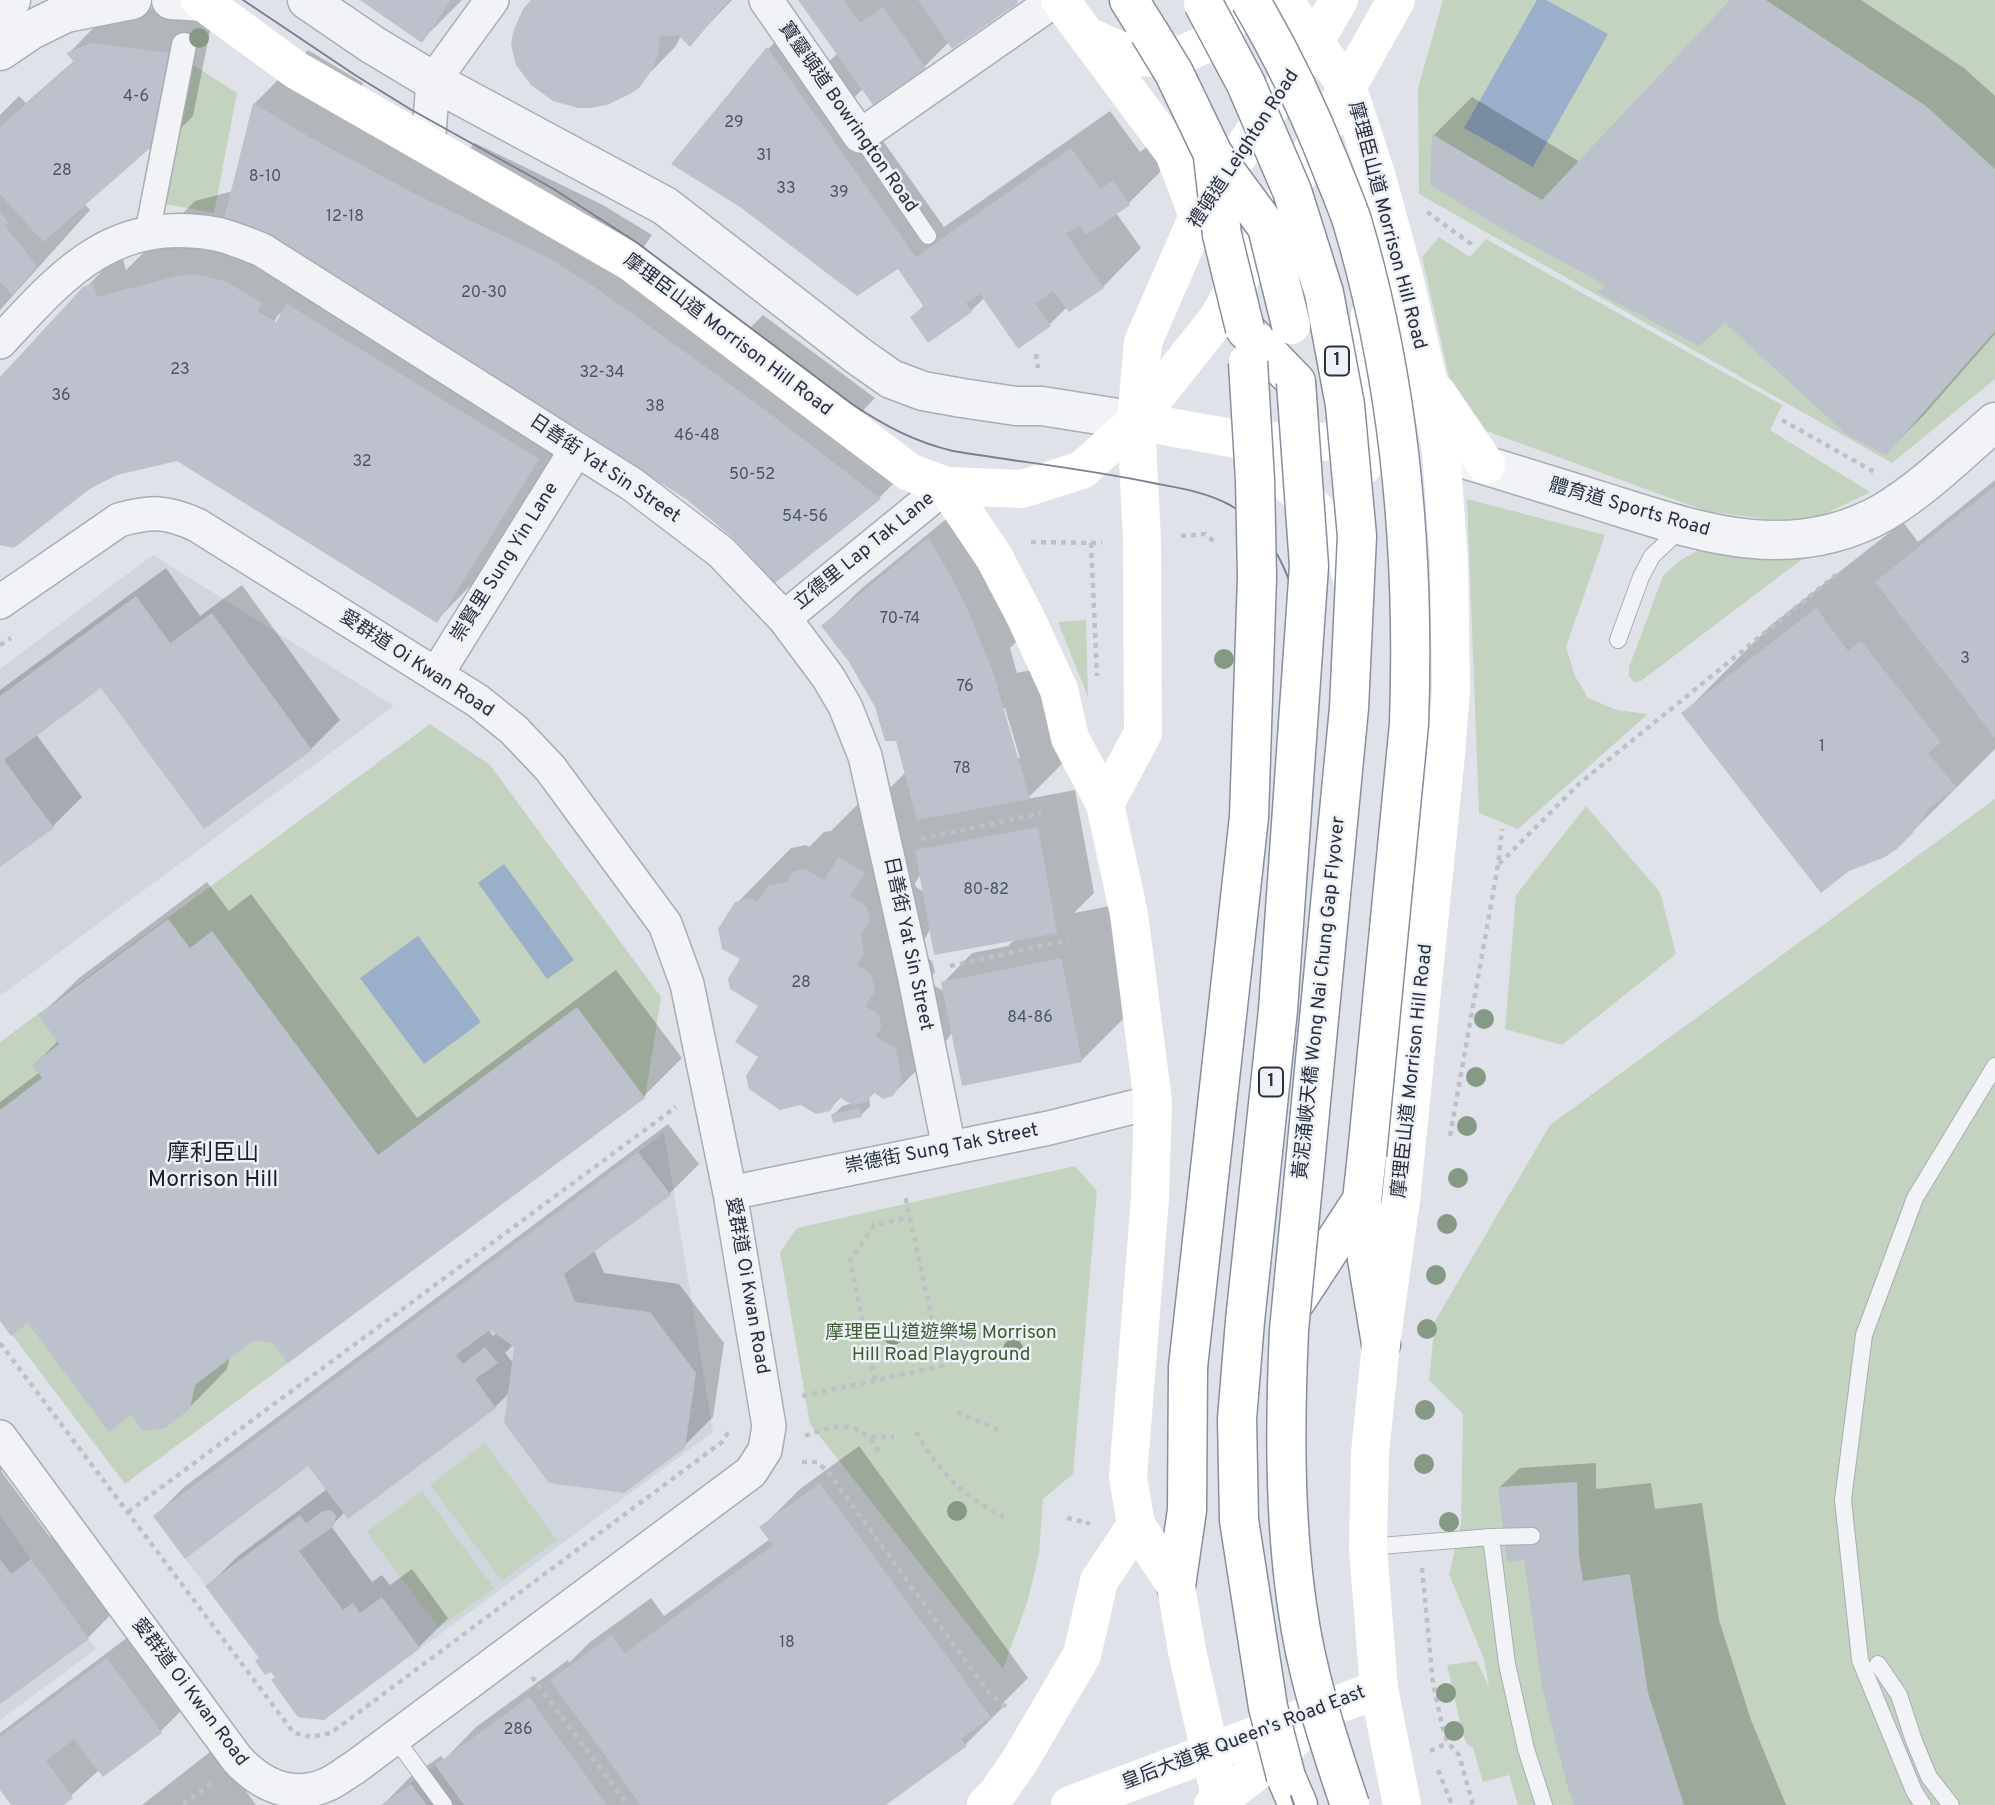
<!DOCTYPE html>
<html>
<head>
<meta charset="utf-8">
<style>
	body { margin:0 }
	canvas { display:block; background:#dfe3e9 }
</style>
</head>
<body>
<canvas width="1995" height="1805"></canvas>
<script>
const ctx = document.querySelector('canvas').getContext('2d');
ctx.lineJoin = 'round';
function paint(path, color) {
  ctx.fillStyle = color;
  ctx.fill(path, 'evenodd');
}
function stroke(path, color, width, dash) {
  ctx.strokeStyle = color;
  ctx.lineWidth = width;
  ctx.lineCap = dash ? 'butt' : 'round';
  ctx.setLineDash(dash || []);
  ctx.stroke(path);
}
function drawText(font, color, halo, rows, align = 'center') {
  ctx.font = font + ' Overpass,"Noto Sans TC",sans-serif';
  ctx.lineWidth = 5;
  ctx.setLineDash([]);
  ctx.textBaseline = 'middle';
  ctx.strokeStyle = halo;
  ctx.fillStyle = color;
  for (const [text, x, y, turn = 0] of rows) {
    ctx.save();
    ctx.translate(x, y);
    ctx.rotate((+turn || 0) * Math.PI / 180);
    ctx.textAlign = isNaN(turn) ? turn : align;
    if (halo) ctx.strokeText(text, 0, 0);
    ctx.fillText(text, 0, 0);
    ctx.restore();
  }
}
const built = new Path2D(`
	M 153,555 L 394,706 L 0,996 L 0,669 Z
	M 664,1133 L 713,1432 L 324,1720 L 298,1717 L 271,1680 L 274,1677 L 271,1672 L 265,1675 L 255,1661 L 259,1657 L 153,1516 Z
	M 0,1516 L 96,1649 L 0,1720 Z
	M 435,1765 L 464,1805 L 381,1805 Z`);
const green = new Path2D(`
	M 1443,0 L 1995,0 L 1995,379 L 1892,463 L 1419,194 L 1418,88 Z
	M 187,61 L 237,93 L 214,213 L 160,203 Z
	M 1439,237 L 1470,257 L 1486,239 L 1782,405 L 1770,430 L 1870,492 L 1813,520 L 1764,519 L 1706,511 L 1459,421 L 1422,257 Z
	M 1467,499 L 1605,535 L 1566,647 L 1575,676 L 1588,698 L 1617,710 L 1648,714 L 1518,829 L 1479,813 Z
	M 1697,551 L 1801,552 L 1805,557 L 1641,681 L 1634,682 L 1629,676 L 1629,667 L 1663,576 L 1679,561 Z
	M 1086,620 L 1088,697 L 1058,622 Z
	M 430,724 L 490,765 L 661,997 L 645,1098 L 125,1484 L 0,1319 L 0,1042 Z
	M 1995,799 L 1995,1805 L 1518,1805 L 1509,1775 L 1483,1782 L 1473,1748 L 1467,1744 L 1463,1735 L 1447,1665 L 1477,1661 L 1489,1687 L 1484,1659 L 1449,1574 L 1461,1524 L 1463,1414 L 1429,1380 L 1435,1321 L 1550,1125 Z
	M 1586,806 L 1660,892 L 1676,954 L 1562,1045 L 1505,1029 L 1516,895 Z
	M 1075,1166 L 1097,1191 L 1073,1474 L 1043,1499 L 1039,1554 L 1028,1600 L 1003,1669 L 810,1424 L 780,1252 L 797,1228 Z
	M 485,1443 L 557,1540 L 502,1581 L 430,1485 Z
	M 422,1491 L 494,1588 L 439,1628 L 367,1532 Z`);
const water = new Path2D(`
	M 1537,0 L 1546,0 L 1608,34 L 1533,167 L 1464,128 Z
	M 504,864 L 574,960 L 547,979 L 478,883 Z
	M 418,936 L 481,1022 L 424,1064 L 360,978 Z`);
const shadow = new Path2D(`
	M 363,0 L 462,0 L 422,40 Z
	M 535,0 L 732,0 L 690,44 L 681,36 L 675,47 L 631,92 Z
	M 800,0 L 1018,0 L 949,42 L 925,66 L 863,89 L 843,108 L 876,131 L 944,227 L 1110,111 L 1140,152 L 1152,143 L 1167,165 L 1129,203 L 1116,213 L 1141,248 L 1103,287 L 1067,307 L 1050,324 L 984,298 L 971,311 L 929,341 L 912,317 L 925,304 L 900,269 L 741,206 L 674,163 L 769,48 L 788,29 L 818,72 L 838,53 Z
	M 1733,0 L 1861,0 L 1964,68 L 1995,96 L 1995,334 L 1924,415 L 1886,453 L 1725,320 L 1600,292 L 1608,284 L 1432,184 L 1434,135 L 1472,97 L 1580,162 Z
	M 131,6 L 213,16 L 193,116 L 155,154 L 149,146 L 84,203 L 90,210 L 0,310 L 0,115 L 19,96 L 26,103 L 75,60 L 69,53 L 106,15 Z
	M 308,50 L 363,83 L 352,115 L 450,168 L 475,143 L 603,205 L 652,235 L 632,264 L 747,331 L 763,315 L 875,398 L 850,424 L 908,469 L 880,497 L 775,581 L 734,537 L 687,498 L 573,425 L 474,582 L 436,621 L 178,459 L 116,473 L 0,544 L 0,380 L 114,258 L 122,255 L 126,270 L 195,201 L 233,191 L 254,104 ZM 279,314 L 282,315 L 243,370 Z
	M 1995,480 L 1995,749 L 1896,848 L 1684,713 L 1770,626 L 1903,522 L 1918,542 Z
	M 967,502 L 1029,629 L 1010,648 L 1017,673 L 1060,664 L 1083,743 L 1027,799 L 1075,790 L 1094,893 L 1074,913 L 1115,905 L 1136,1006 L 1081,1061 L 953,1031 L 947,1040 L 892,1095 L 875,1092 L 869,1098 L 870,1106 L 861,1115 L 833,1115 L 842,1106 L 853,1103 L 842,1096 L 830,1109 L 760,1056 L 760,1006 L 742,959 L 737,903 L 791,848 L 806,845 L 809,847 L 824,832 L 831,831 L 858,804 L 868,810 L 906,772 L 898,741 L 851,661 L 823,626 L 862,588 ZM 1005,708 L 1020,758 L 1016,758 L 1002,709 ZM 921,874 L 924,892 L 916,887 L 915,883 ZM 931,928 L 1016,938 L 1008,946 L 972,953 L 943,983 L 945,992 L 928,982 L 935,972 L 932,961 L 918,951 Z
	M 166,568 L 200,616 L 242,585 L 340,720 L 311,749 L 204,827 L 101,686 L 36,734 L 82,797 L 53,826 L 0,865 L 0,690 Z
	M 207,882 L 229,911 L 251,894 L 417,1118 L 616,970 L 682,1058 L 644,1096 L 274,1342 L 253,1338 L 230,1356 L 227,1369 L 189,1408 L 131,1413 L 29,1321 L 0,1318 L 0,1102 L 40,1072 L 34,1065 L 59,1040 L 40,1016 L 79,978 Z
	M 668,1124 L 699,1164 L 670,1193 L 594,1250 L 604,1273 L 679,1284 L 724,1343 L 713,1417 L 684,1446 L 510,1392 L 495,1407 L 348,1517 L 345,1512 L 331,1526 L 372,1582 L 382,1575 L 390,1585 L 412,1569 L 448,1618 L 419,1647 L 324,1718 L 261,1657 L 208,1586 L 237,1557 L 327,1489 L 309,1464 L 155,1516 L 184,1487 ZM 485,1325 L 497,1333 L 493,1336 ZM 513,1345 L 516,1347 L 514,1364 L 505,1353 Z
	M 0,1442 L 13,1459 L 1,1471 L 50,1537 L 70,1522 L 126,1599 L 88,1638 L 0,1702 Z
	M 859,1446 L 1028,1678 L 1002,1704 L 1003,1707 L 965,1745 L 883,1805 L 383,1805 L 410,1777 L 441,1756 L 444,1760 L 476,1727 L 568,1660 L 569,1663 L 590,1642 L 651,1598 L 664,1616 L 770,1539 L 762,1527 L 800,1489 Z
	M 1596,1463 L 1596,1489 L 1651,1483 L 1655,1509 L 1702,1503 L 1719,1620 L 1751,1720 L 1786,1805 L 1576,1805 L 1525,1559 L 1500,1487 L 1520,1468 Z
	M 136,1631 L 190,1702 L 161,1731 L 99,1770 L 61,1805 L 13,1805 L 0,1788 L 0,1733 Z
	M 215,1748 L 256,1805 L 142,1805 Z`);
const building = new Path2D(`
	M 360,0 L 451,0 L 422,43 Z
	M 531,0 L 729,0 L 690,47 L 678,35 L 660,36 L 658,53 L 653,68 L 640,87 L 632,93 L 607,105 L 590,108 L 578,108 L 553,101 L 531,85 L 516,65 L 511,45 L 513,32 L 523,9 Z
	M 798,0 L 847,0 L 845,2 L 860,23 L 883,7 L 926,68 L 873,105 Z
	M 918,0 L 1016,0 L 1018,3 L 952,49 Z
	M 1730,0 L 1766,0 L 1926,106 L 1995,169 L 1995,331 L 1886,455 L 1847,435 L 1725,323 L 1699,346 L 1597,292 L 1607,286 L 1508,232 L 1430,185 L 1432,134 L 1542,200 Z
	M 92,43 L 176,54 L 155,156 L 149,149 L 43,242 L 0,194 L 0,127 L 74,62 L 66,53 Z
	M 767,47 L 916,257 L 1071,148 L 1101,189 L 1113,180 L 1130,205 L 1086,235 L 1079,225 L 1066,234 L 1104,288 L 1069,312 L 1053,291 L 1035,304 L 1051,326 L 1018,349 L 980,294 L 966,303 L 972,312 L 928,343 L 910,317 L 924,307 L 898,269 L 857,296 L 740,207 L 671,164 Z
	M 253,103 L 309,137 L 419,196 L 549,258 L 599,290 L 764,409 L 881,499 L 775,583 L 733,538 L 686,499 L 370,299 L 224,219 Z
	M 0,213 L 9,223 L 5,226 L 37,266 L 12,295 L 0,281 Z
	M 193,274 L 225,281 L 262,303 L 257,311 L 276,322 L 287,304 L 539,459 L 437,623 L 177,461 L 117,475 L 91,488 L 14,548 L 0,545 L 0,377 L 83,287 L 93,283 L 97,297 L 177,276 Z
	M 1995,486 L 1995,738 L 1875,582 Z
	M 928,538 L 951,576 L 970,615 L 992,669 L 1030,799 L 917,820 L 896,741 L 885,741 L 875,707 L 849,662 L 821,626 Z
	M 136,596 L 170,643 L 212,613 L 312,750 L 204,829 L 101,688 L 4,760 L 54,828 L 0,867 L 0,696 Z
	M 1816,608 L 1848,651 L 1861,641 L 1941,742 L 1928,753 L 1956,787 L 1929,809 L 1912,834 L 1897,849 L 1885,857 L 1849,871 L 1821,893 L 1681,713 Z
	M 1038,827 L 1057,933 L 934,955 L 915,850 Z
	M 839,857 L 865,873 L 850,896 L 867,907 L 870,920 L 861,934 L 864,953 L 857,965 L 871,974 L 875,991 L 865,1006 L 879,1015 L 882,1028 L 875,1036 L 896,1049 L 902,1081 L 893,1096 L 883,1099 L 873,1092 L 867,1102 L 852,1105 L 839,1097 L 830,1111 L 816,1114 L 801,1105 L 780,1110 L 749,1089 L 746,1076 L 758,1057 L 735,1042 L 758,1006 L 730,989 L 728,979 L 740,959 L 722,949 L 718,929 L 735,902 L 751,898 L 757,902 L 768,886 L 787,882 L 794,871 L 806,869 L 824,880 Z
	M 168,919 L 190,948 L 212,931 L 378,1155 L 577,1007 L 645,1098 L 288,1363 L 273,1343 L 254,1340 L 195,1385 L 190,1409 L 165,1428 L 143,1431 L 131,1415 L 109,1432 L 28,1323 L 11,1336 L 0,1321 L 0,1110 L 42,1078 L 32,1065 L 59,1044 L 38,1015 Z
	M 1061,958 L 1082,1062 L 962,1086 L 941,982 Z
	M 860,1108 L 862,1117 L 833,1123 L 831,1114 Z
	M 638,1152 L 671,1195 L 564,1274 L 575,1302 L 650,1312 L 696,1373 L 685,1448 L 624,1493 L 549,1483 L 504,1423 L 514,1347 L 490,1330 L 456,1355 L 463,1364 L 485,1347 L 498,1363 L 475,1379 L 496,1408 L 348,1519 L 308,1466 L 185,1559 L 153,1516 Z
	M 1577,1482 L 1579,1555 L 1583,1581 L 1630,1574 L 1648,1693 L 1684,1805 L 1574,1805 L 1567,1785 L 1542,1687 L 1524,1560 L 1507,1562 L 1498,1487 Z
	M 820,1483 L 991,1717 L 961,1739 L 967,1746 L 886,1805 L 641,1805 L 550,1680 L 612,1635 L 625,1653 L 773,1545 L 759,1527 Z
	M 331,1510 L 336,1515 L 334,1526 L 299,1551 L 343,1610 L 353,1603 L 360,1613 L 382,1597 L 420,1648 L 324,1720 L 298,1717 L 271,1680 L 275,1677 L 271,1672 L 265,1675 L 255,1661 L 259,1658 L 205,1586 L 300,1515 L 306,1523 L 323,1511 Z
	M 0,1559 L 11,1574 L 31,1559 L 89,1639 L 0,1704 Z
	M 107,1658 L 162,1733 L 103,1777 L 74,1739 L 46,1761 L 73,1798 L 64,1805 L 11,1805 L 0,1790 L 0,1737 Z
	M 529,1697 L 607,1805 L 464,1805 L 435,1765 Z
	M 411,1784 L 427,1805 L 381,1805 Z`);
const path = new Path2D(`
	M 1427,212 L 1474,246
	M 1036,354 L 1038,368
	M 1782,420 L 1876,473
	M 1181,536 L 1205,534 L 1217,544
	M 1031,542 L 1102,543
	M 1091,543 L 1097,676
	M 0,645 L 11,638
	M 921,839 L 1041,813
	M 1499,864 L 1580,783 L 1837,574
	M 950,966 L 1068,940
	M 1450,1136 L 1498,865 L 1502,829
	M 0,1343 L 294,1733 L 311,1737 L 331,1733 L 722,1442 L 729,1431
	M 875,1380 L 850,1261 L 874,1225 L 910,1217
	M 802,1396 L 942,1366 L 905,1195
	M 957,1412 L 1001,1431
	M 916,1432 C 940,1473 962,1495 1004,1517
	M 805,1436 C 840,1423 861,1419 881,1455
	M 871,1437 L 894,1437
	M 802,1462 L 817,1462 L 828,1472 L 989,1693 L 1006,1707
	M 128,1512 L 676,1107
	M 1067,1518 L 1088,1523 L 1087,1525
	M 1422,1568 L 1433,1683 L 1443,1729 L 1448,1743 L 1459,1755 L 1473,1805
	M 532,1677 L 628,1805
	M 1430,1751 L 1448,1743
	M 1438,1770 L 1452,1805
	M 186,1805 L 185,1803 L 212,1783`);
const service = new Path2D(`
	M 860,136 L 928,236
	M 1618,640 L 1641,577 L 1652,556 L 1681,529
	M 1491,1537 L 1532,1536
	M 1368,1547 L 1491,1537 L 1507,1664 L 1526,1749 L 1544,1805
	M 1878,1664 L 1899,1695 L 1914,1741 L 1929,1777 L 1951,1805
	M 395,1738 L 444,1805
	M 1923,1805 L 1914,1791 L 1860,1660 L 1843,1500 L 1864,1335 L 1915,1198 L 1995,1066`);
const pedestrian = new Path2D(`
	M 147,234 L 184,45`);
const minor = new Path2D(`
	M 766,0 L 860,136 L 1055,0
	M 428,147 L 433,81 L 492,0
	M 0,342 C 63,274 113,215 216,234 C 231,237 247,244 262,250 L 633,485 L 721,552 L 784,618 L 828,677 L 845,706 L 865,756 L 914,974 L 949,1148
	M 0,602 L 119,520 C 151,511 166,511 197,525 L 478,701 L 514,730 L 550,768 L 665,924 L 687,984 L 730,1193 L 769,1426 L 765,1450 L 751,1472 L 354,1768 C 345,1773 336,1781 326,1785 C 291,1800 260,1784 237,1759 L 0,1437
	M 784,618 L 946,486
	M 436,675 L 576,450
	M 730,1193 L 1049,1128 L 1153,1102`);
const tertiary = new Path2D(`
	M 171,0 L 203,2
	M 307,0 L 373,45 L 433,81 L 665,206 L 857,355 L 891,379 L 923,391 L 962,398 L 1016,406 L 1042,406 L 1136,421
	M 0,16 L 11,0
	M 0,51 L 31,30 L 66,13 L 132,0
	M 1454,456 C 1505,471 1556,487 1607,503 C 1699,532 1791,565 1884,512 C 1924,488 1959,453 1995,422`);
const secondary = new Path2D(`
	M 200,0 L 296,70 L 631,262 L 909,472 L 946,486 L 994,557 L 1026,618 L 1059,690 L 1070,738 L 1105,804 L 1129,914 L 1153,1102 L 1150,1198 L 1128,1477 L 1136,1525 L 1176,1586 L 1187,1651 L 1222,1805
	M 1060,0 L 1174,153 L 1198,216
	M 1283,0 L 1347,86 L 1376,174 L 1403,273 L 1428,380 L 1441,452 L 1449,562 L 1451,692 L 1446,754 L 1401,1200 L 1381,1344 L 1370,1453 L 1368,1548 L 1379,1689 L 1402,1805
	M 1089,37 L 1136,57 L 1172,59 L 1203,45 L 1229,23 L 1239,0
	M 1437,393 L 1486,465
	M 1136,421 L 1248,441 L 1364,442 L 1380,444
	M 1248,441 L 1273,469 L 1316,510 L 1335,535 L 1346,557 L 1354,587
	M 1363,466 L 1370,316
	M 946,486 L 1022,489 L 1082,470 L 1136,421 L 1218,318 L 1396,0
	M 1105,804 L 1143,733 L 1142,540 L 1136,421 L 1143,342 L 1198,216 L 1315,41 L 1339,0
	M 986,1805 L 996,1795 L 1019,1762 L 1082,1655 L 1099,1581 L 1136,1525
	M 1070,1805 L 1379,1689
	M 1213,1805 L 1278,1755 L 1302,1730`);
const trunk = new Path2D(`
	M 1129,0 L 1149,32
	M 1245,329 L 1296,382
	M 1367,1155 L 1362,1200 L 1367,1259 L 1381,1344
	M 1296,1301 L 1362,1200
	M 1176,1586 L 1187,1510 L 1188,1367
	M 1286,1777 L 1298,1805`);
const tram = new Path2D(`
	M 243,0 L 355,75 L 410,109 L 552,188 L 636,242 L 852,404 C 885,426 915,442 953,451 C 1019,462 1087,469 1153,483 C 1179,488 1206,492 1230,505 C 1278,533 1301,594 1300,647 C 1286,801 1272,955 1257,1109 C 1245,1247 1229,1385 1236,1524 C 1240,1615 1264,1719 1294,1805`);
const trunkBridge = new Path2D(`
	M 1250,0 C 1282,54 1308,108 1331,167 C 1338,185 1346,203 1352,221 C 1401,385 1415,554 1409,724 L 1367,1155
	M 1203,3 L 1246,84 L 1292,191 L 1324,293 L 1345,405 L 1357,536 L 1349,708 L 1289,1330 C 1285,1421 1284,1514 1297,1605 C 1306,1673 1328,1740 1350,1805
	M 1149,32 L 1174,73 L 1213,154 L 1267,227 L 1291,325
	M 1213,157 L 1222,235 L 1245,329
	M 1188,1367 L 1249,817 L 1257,577 L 1255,480 L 1248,362
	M 1286,1777 L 1268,1707 L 1239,1520 L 1237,1419 L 1245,1321 L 1278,1010 L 1309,566 L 1296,382`);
const trees = [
	[199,38],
	[1224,659],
	[1484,1019],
	[1476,1077],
	[1467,1126],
	[1458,1178],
	[1447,1224],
	[1436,1275],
	[1427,1329],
	[893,1335],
	[1013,1349],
	[1425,1410],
	[1424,1464],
	[957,1511],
	[1449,1522],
	[1446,1693],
	[1454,1731]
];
const numberNames = [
	["4-6",136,98],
	["29",734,124],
	["31",764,157],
	["28",62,172],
	["8-10",265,178],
	["33",786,190],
	["39",839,194],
	["12-18",345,218],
	["20-30",484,294],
	["23",180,371],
	["32-34",602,374],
	["36",61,397],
	["38",655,408],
	["46-48",697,437],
	["32",362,463],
	["50-52",752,476],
	["54-56",805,518],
	["70-74",900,620],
	["3",1965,660],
	["76",965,688],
	["1",1822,748],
	["78",962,770],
	["80-82",986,891],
	["28",801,984],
	["84-86",1030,1019],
	["18",787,1644],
	["286",518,1731]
];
const shields = [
	[1337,361,24],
	[1271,1082,24]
];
const shieldNames = [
	["1",1337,361],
	["1",1271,1082]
];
const streetNames = [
	["寶靈頓道 Bowrington Road",847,118,55],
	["禮頓道 Leighton Road",1245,150,-57],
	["摩理臣山道 Morrison Hill Road",1386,226,75],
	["摩理臣山道 Morrison Hill Road",727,336,37],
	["日善街 Yat Sin Street",604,470,34],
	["體育道 Sports Road",1629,509,16],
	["立德里 Lap Tak Lane",865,552,-39],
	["崇賢里 Sung Yin Lane",506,563,-58],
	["愛群道 Oi Kwan Road",416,665,33],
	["日善街 Yat Sin Street",907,944,78],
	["黃泥涌峽天橋 Wong Nai Chung Gap Flyover",1321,998,-84],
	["摩理臣山道 Morrison Hill Road",1414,1071,-84],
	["崇德街 Sung Tak Street",942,1150,-11],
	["愛群道 Oi Kwan Road",746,1286,80],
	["愛群道 Oi Kwan Road",189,1693,53],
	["皇后大道東 Queen's Road East",1244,1739,-21]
];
const parkNames = [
	["摩理臣山道遊樂場 Morrison",941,1334],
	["Hill Road Playground",941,1356]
];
const quarterNames = [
	["摩利臣山",213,1155],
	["Morrison Hill",213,1181]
];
paint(built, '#d1d5de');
paint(green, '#c4d3c0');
paint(water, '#99afca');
paint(shadow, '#0003');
paint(building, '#bcc1cc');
stroke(service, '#a8adb6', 18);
stroke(pedestrian, '#a8adb6', 27);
stroke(minor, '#a8adb6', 36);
stroke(tertiary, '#a8adb6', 41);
stroke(trunk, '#868fa0', 41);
stroke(path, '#bdc0c7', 4.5, [5, 5]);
stroke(service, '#f2f3f7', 16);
stroke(pedestrian, '#f2f3f7', 24);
stroke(minor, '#f2f3f7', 33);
stroke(tertiary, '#f2f3f7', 38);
stroke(secondary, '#fff', 38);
stroke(trunk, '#fff', 38);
stroke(tram, '#788193', 2);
stroke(trunkBridge, '#868fa0', 41, []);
stroke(trunkBridge, '#fff', 38);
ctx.fillStyle = '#859985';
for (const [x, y] of trees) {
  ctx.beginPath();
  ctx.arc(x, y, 10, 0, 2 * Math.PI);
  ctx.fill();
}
drawText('16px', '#4c5463', null, numberNames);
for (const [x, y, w] of shields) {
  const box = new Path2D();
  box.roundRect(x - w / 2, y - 14.5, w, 29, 5);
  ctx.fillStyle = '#eef1f6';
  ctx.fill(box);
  stroke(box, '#273040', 2);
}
drawText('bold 18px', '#273040', null, shieldNames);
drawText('19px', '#273040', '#eef1f6', streetNames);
drawText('19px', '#3b5c34', '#eef1f6', parkNames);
drawText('23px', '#1a2131', '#eef1f6', quarterNames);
</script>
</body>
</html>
